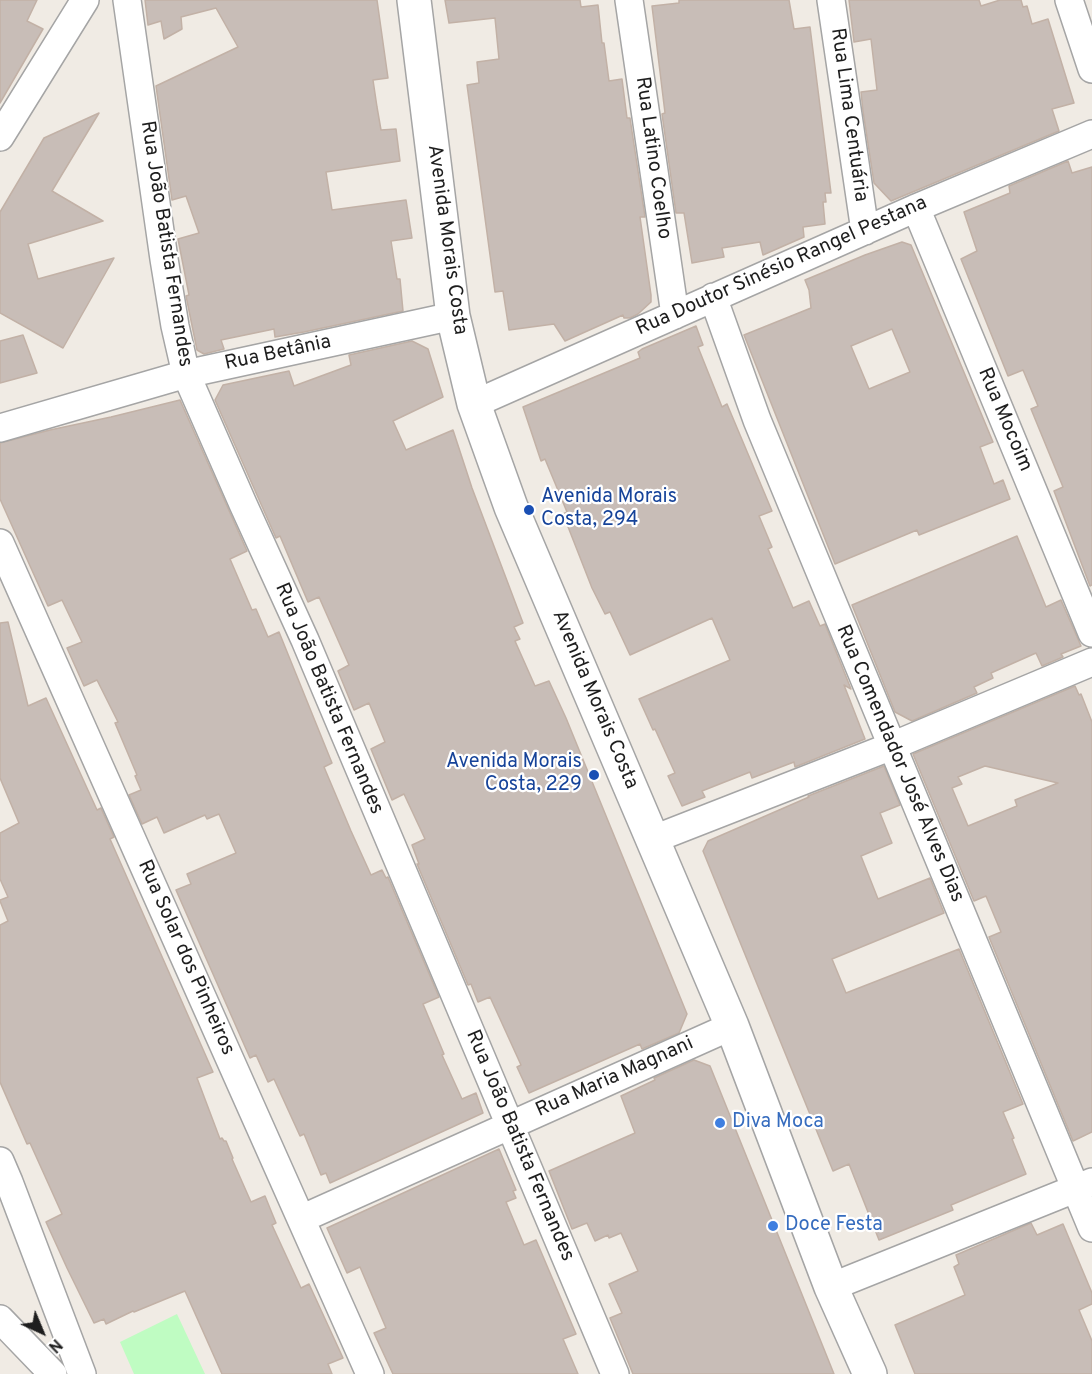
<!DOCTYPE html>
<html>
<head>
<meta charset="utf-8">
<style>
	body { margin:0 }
	#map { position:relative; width:1092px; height:1374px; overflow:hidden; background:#f0ebe4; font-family:Overpass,sans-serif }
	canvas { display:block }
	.north { position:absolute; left:12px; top:1302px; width:60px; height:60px; -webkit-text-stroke:4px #fff; paint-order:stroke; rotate:136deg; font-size:16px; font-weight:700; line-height:24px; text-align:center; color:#1e1e1e }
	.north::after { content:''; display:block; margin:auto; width:21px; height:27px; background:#1e1e1e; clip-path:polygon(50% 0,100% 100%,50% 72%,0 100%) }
</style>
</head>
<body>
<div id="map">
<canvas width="1092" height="1374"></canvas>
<div class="north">N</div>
</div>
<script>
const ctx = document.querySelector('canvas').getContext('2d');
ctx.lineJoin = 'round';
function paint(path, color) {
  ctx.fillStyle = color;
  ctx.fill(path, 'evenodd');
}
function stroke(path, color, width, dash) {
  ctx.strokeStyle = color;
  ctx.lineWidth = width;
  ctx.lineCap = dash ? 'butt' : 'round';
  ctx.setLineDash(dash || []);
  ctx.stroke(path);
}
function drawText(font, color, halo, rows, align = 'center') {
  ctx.font = font + ' Overpass,sans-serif';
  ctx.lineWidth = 4.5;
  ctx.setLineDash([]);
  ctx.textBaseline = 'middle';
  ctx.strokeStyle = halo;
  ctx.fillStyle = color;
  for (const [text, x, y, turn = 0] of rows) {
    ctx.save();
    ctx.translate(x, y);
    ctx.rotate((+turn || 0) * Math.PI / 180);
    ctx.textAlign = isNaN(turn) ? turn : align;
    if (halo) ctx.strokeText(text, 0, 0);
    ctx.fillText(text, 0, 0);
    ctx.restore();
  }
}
const park = new Path2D(`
	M 177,1314 L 205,1374 L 134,1374 L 120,1342 Z`);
const building = new Path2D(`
	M 0,0 L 37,0 L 27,21 L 43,29 L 0,103 Z
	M 145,0 L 377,0 L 388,78 L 373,80 L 377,107 L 381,130 L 396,129 L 400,161 L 326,172 L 332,210 L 406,200 L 412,238 L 391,241 L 397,279 L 400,279 L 403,311 L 304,332 L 275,337 L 274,329 L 221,340 L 224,349 L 204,354 L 197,350 L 186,296 L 189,295 L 178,239 L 199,233 L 186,196 L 172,200 L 156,86 L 238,47 L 216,8 L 181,17 L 182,29 L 164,39 L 161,21 L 148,25 Z
	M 445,0 L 580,0 L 581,7 L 598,5 L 602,43 L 604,43 L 609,81 L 622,79 L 627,118 L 630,118 L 645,217 L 640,217 L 651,295 L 651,302 L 638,314 L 630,318 L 624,318 L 623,315 L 565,341 L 554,324 L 509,330 L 503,291 L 495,292 L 467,85 L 479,83 L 477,62 L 499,59 L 495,18 L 449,23 Z
	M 679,0 L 789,0 L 794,29 L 810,27 L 831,193 L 825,193 L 826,202 L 823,202 L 825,224 L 803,227 L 804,237 L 763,255 L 760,242 L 722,248 L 724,257 L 692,263 L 684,213 L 676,213 L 662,114 L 665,113 L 652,6 L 679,3 Z
	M 849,0 L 979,0 L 981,6 L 1000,0 L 1021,0 L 1023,7 L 1027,6 L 1032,24 L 1048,19 L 1074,103 L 1052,109 L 1059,131 L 891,201 L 874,183 L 863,111 L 861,92 L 877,90 L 871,39 L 854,42 Z
	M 99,113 L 52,191 L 103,221 L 28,244 L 38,279 L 114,258 L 63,348 L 0,313 L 0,212 L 44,138 Z
	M 1068,161 L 1072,173 L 1092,167 L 1092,585 L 1090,586 L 1054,491 L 1063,487 L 1031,409 L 1038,406 L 1023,370 L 1008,376 L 961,259 L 977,251 L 964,212 L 1010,193 L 1009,186 Z
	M 902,242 L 911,245 L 993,442 L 980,447 L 994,484 L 1003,480 L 1010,499 L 919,535 L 917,530 L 835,564 L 744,335 L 811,308 L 809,290 L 805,280 L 865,255 ZM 892,329 L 910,372 L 869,389 L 851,346 Z
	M 696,326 L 703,345 L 698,347 L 722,407 L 727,404 L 772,511 L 759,516 L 772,547 L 768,549 L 793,608 L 809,601 L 820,626 L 825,624 L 851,689 L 844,685 L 865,739 L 795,767 L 794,762 L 752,778 L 750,772 L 702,791 L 705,797 L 682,806 L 668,776 L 675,773 L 655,729 L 653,730 L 639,699 L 730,660 L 712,618 L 630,655 L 610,612 L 605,614 L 592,588 L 563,514 L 567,512 L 545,459 L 541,461 L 523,407 L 640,358 L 638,352 L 642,349 Z
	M 23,335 L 37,373 L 0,383 L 0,341 Z
	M 412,341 L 428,349 L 443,397 L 393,421 L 406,450 L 453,430 L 472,488 L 523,623 L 514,627 L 520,639 L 515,641 L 535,686 L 549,681 L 566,718 L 687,1014 L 679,1033 L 642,1049 L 640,1044 L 529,1093 L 517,1067 L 521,1065 L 490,997 L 478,1002 L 471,984 L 468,985 L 417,864 L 419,864 L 412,845 L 425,839 L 404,794 L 392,800 L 371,749 L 385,742 L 369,703 L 354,710 L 338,671 L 349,665 L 319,597 L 308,602 L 280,536 L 276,538 L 215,400 L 223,385 L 289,371 L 294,386 L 351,365 L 349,355 Z
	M 180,400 L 247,551 L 230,559 L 252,610 L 256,609 L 268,637 L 279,632 L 332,763 L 324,767 L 351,831 L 371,875 L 382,870 L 386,878 L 388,877 L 439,997 L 423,1004 L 444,1054 L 442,1055 L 462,1099 L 476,1093 L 483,1113 L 330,1183 L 326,1173 L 321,1175 L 304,1134 L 300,1136 L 274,1079 L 268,1082 L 256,1055 L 250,1058 L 176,890 L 191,884 L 187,874 L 236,853 L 219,814 L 207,819 L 205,815 L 164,833 L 157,817 L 142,824 L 129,795 L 141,790 L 135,776 L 137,775 L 115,723 L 118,722 L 97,680 L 84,686 L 67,648 L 82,642 L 62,600 L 48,606 L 0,499 L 0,443 L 50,430 L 111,417 Z
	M 1017,536 L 1046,607 L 1061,600 L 1081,646 L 1061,654 L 1063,657 L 1042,666 L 1036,653 L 991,673 L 993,678 L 974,687 L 977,693 L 912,721 L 895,712 L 852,605 Z
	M 8,622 L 28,706 L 46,698 L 97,810 L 101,808 L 114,837 L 110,839 L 213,1072 L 197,1078 L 220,1139 L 222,1138 L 224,1141 L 226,1141 L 233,1158 L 232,1159 L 251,1202 L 265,1196 L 276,1223 L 272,1225 L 301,1288 L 309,1284 L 343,1358 L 328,1364 L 332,1374 L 222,1374 L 185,1291 L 134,1312 L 133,1311 L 106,1324 L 104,1319 L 94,1323 L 67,1268 L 46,1222 L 62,1214 L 30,1143 L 27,1144 L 0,1082 L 0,925 L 8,921 L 0,901 L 0,900 L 8,897 L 0,879 L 0,833 L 19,823 L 0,778 L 0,623 Z
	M 1075,686 L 1079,695 L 1081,694 L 1092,722 L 1092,1132 L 1073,1141 L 989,937 L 1001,932 L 986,896 L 974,901 L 913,754 ZM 985,766 L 1058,783 L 1015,800 L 1017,806 L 968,826 L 952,788 L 962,784 L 958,777 Z
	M 884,766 L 900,805 L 880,813 L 892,843 L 861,856 L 878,899 L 930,878 L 944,913 L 832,959 L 846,993 L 959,949 L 1023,1104 L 1003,1112 L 1014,1138 L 1012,1139 L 1026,1174 L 951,1205 L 953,1210 L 879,1240 L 849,1164 L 833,1171 L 703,851 L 708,841 L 809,797 L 808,796 Z
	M 694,1060 L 710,1066 L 834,1374 L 633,1374 L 610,1318 L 622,1313 L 609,1284 L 638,1271 L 621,1233 L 609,1238 L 608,1235 L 595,1241 L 587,1223 L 572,1229 L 549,1171 L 635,1133 L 621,1096 L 655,1080 L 654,1078 Z
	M 499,1149 L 516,1190 L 513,1191 L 516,1198 L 506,1202 L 524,1245 L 536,1240 L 576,1334 L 563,1339 L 578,1374 L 393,1374 L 374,1333 L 386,1328 L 360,1267 L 347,1273 L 327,1228 Z
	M 1031,1223 L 1037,1235 L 1063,1224 L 1092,1293 L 1092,1304 L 1079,1310 L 1092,1341 L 1092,1374 L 915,1374 L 895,1325 L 965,1295 L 954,1267 L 959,1264 L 956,1255 Z`);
const minor = new Path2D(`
	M 127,0 L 164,259 L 175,326 L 186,374 L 243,504 L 305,640 L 615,1374
	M 629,0 L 675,315
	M 831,0 L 865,231
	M 1069,0 L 1092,69
	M 0,137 L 85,0
	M 916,208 L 1092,633
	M 713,297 L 757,420 L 1092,1228
	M 474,404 L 916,208 L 1092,134
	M 0,428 L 186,374 L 453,316
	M 0,543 L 370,1374
	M 654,839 L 892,746 L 1092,662
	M 0,1161 L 9,1182 L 82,1374
	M 301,1219 L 732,1026
	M 831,1287 L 1092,1182
	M 0,1319 L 53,1374`);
const tertiary = new Path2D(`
	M 414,0 L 453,316 L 474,404 L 511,507 L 732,1026 L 831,1287 L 870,1374`);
const markers = [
	[529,510,6,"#1a4fb4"],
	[594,775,6,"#1a4fb4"],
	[720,1123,6,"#3f7fe0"],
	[773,1226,6,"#3f7fe0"]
];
const streetNames = [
	["Rua Lima Centuária",848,115,82],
	["Rua Latino Coelho",652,158,82],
	["Avenida Morais Costa",446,240,82],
	["Rua João Batista Fernandes",165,244,81],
	["Rua Doutor Sinésio Rangel Pestana",782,267,-24],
	["Rua Betânia",278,354,-12],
	["Rua Mocoim",1004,420,67],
	["Rua João Batista Fernandes",328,699,67],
	["Avenida Morais Costa",594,700,67],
	["Rua Comendador José Alves Dias",899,764,67],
	["Rua Solar dos Pinheiros",185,958,66],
	["Rua Maria Magnani",615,1078,-24],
	["Rua João Batista Fernandes",519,1146,67]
];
const transitNames = [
	["Avenida Morais",541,498],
	["Costa, 294",541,521],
	["Avenida Morais",582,763,"right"],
	["Costa, 229",582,786,"right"]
];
const shopNames = [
	["Diva Moca",732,1123],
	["Doce Festa",785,1226]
];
paint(park, '#bffcc2');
paint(building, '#c8bdb7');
stroke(building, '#c2b1a6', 1.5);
stroke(minor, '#a5a5a5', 30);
stroke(tertiary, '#a5a5a5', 36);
stroke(minor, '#fff', 27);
stroke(tertiary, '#fff', 33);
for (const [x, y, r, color] of markers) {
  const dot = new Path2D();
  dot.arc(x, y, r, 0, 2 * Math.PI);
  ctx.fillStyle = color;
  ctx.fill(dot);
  stroke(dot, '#fff', 2);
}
drawText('20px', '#1e1e1e', '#fff', streetNames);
drawText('20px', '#164399', '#fff', transitNames, 'left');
drawText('20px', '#366cbe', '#fff', shopNames, 'left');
</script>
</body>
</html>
